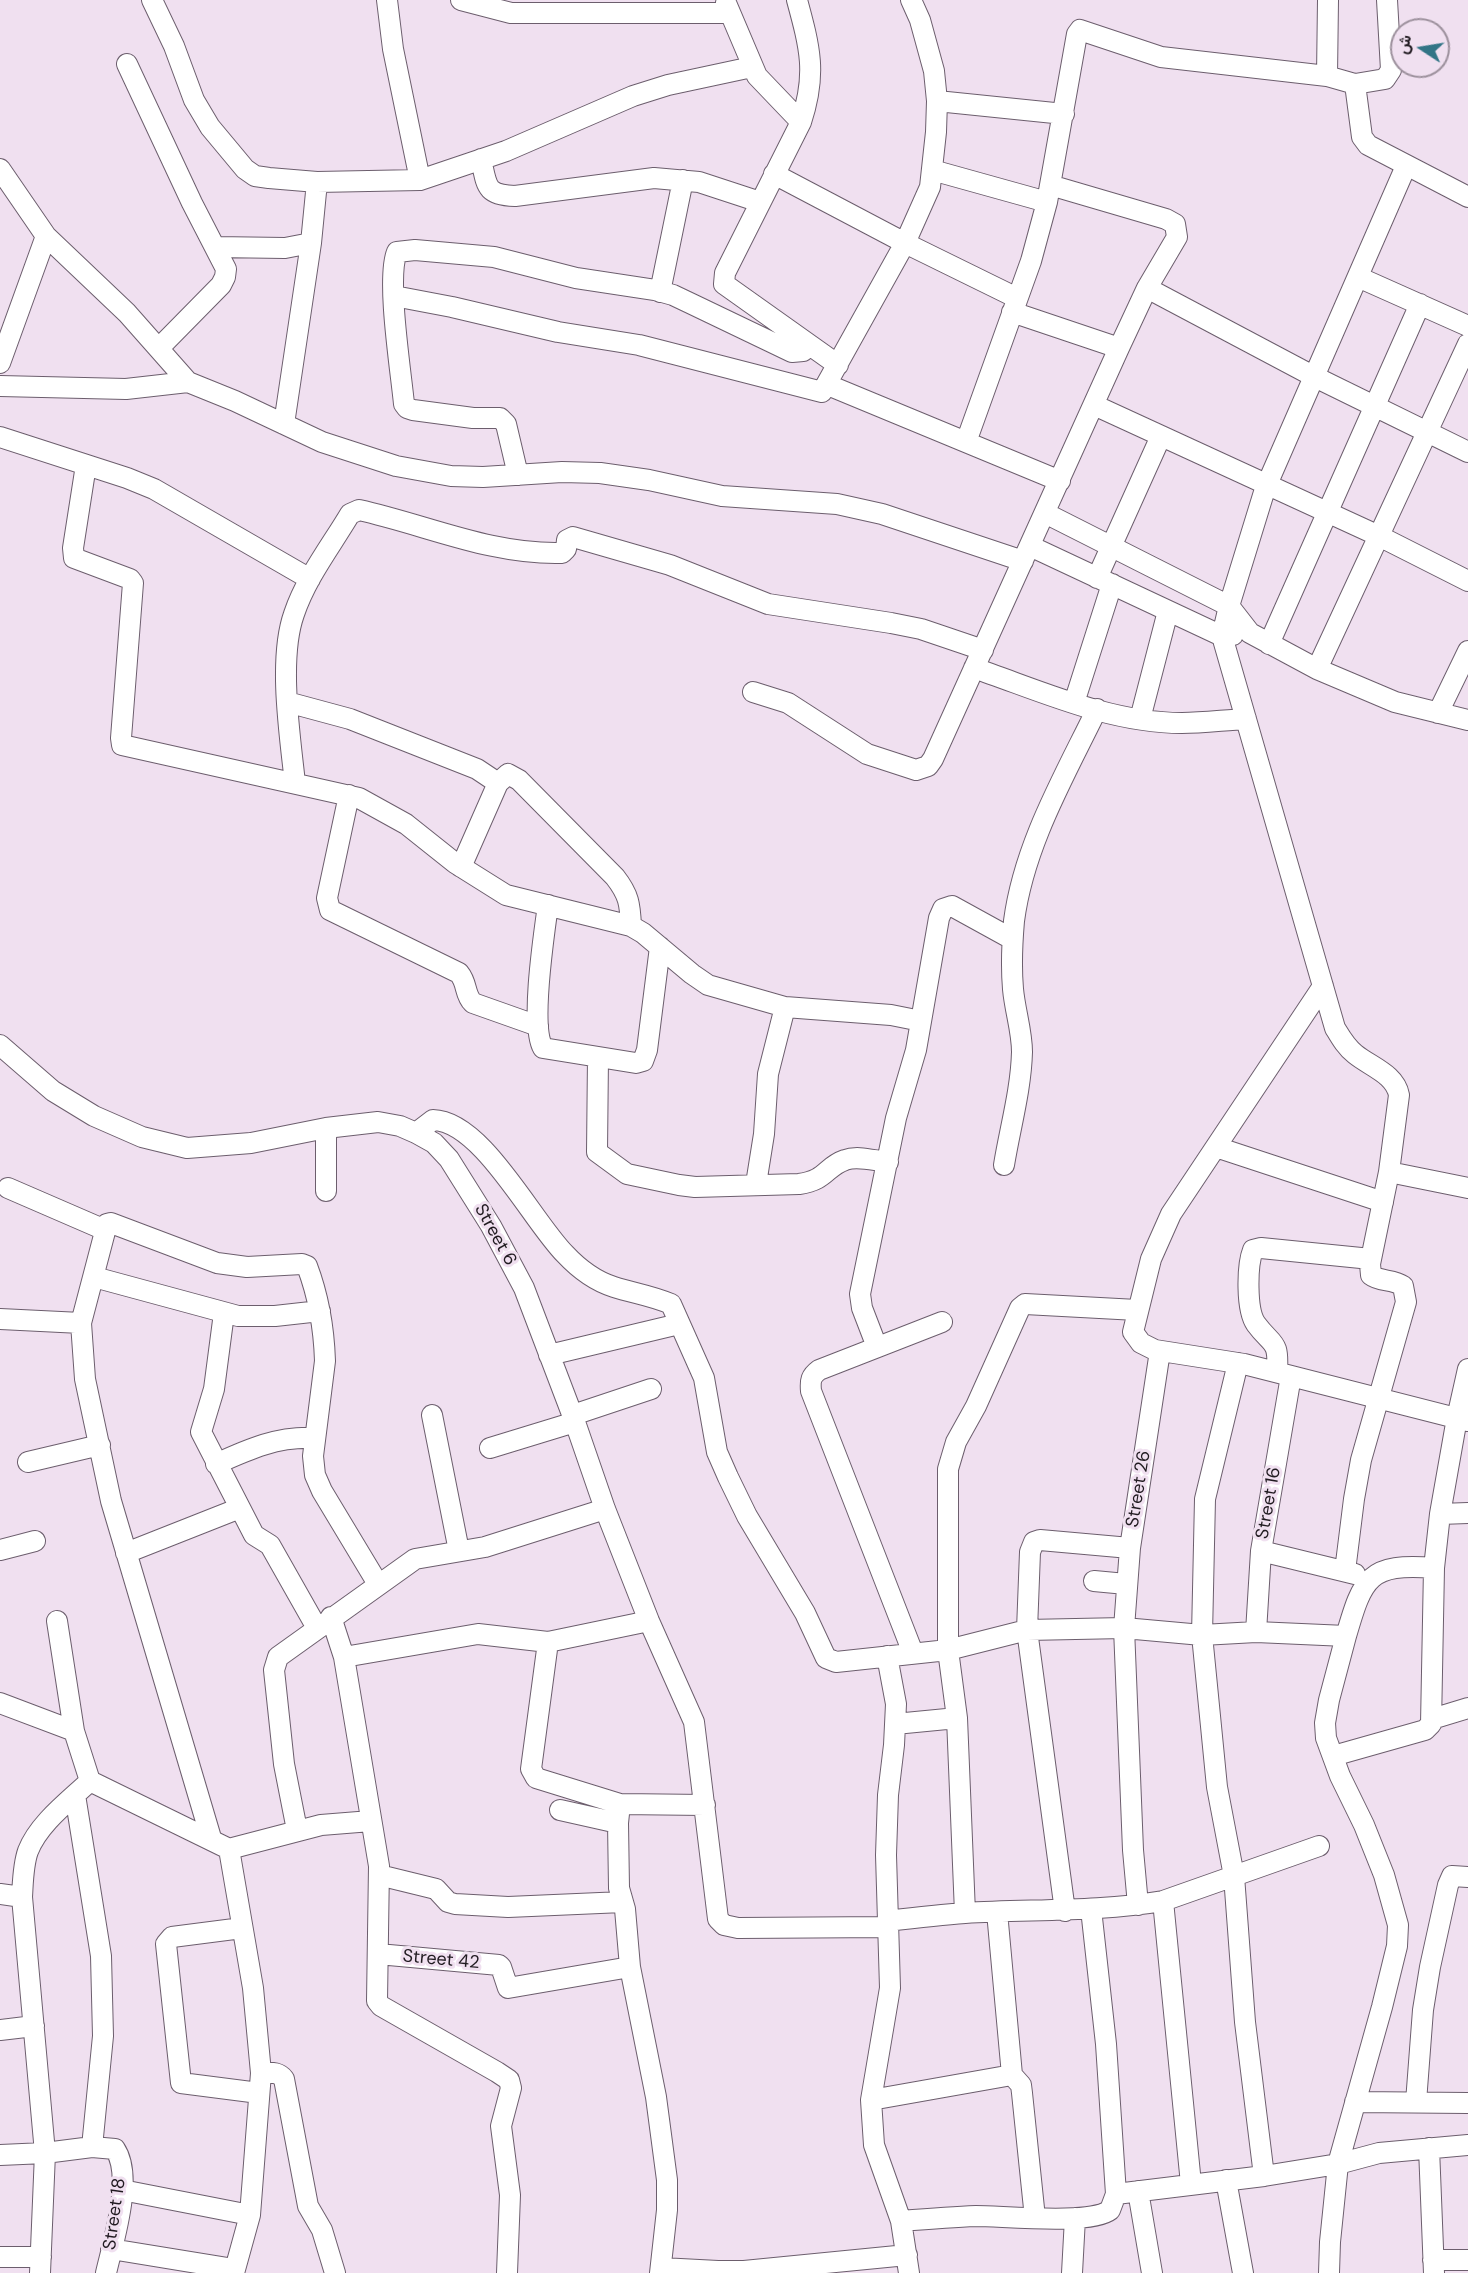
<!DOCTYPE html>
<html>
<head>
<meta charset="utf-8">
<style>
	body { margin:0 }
	#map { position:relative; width:1468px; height:2273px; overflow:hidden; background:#f0e0f0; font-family:"DM Sans",Vazirmatn,sans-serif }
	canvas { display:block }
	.north { position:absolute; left:1390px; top:18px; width:60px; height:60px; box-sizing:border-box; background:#f0e0f0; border:2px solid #9d919d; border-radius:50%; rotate:282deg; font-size:16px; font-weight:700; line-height:24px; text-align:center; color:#211b21 }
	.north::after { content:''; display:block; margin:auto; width:21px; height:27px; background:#327586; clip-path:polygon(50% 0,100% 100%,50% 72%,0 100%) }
</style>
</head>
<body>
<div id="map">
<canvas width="1468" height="2273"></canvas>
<div class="north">ش</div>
</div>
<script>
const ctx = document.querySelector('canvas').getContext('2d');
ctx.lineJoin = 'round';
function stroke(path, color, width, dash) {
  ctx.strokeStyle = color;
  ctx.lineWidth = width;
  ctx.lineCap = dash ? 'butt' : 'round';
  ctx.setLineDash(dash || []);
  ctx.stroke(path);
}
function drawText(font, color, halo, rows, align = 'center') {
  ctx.font = font + ' "DM Sans",sans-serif';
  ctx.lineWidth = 6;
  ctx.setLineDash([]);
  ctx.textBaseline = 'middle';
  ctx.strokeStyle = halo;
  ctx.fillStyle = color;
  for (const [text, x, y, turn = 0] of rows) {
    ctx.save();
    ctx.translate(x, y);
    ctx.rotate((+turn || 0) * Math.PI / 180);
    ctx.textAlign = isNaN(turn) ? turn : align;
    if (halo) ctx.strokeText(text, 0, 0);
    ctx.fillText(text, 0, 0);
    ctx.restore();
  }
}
const minor = new Path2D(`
	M 152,0 L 174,46 L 194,100 L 210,127 L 245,169 L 255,176 L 269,178 L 317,182 L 420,180 L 506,151 L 633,96 L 668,85 L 752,67
	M 387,0 L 393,49 L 420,180
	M 461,0 L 511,13 L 730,13
	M 797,0 C 810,48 817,74 801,122 L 725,273 L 724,284 L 838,365
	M 726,3 L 757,76 L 801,122
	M 127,64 L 192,203 L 226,269 L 225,277 L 221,285 L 159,348
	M 1327,76 L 1328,0
	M 1355,84 L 1385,79 L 1391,70 L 1387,0
	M 937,101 L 1064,114
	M 481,159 C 487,186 485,195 515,196 L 654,178 L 699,182 L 760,202
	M 0,169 L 46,236 L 127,313 L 188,382 L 235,401 L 322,442 L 396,466 L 451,476 L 483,477 L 562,472 L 600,473 L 649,480 L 722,496 L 837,504 L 882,514 L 1023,561
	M 932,170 L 1047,202
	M 774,174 L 905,243 L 1017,298
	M 215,247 L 285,248 L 311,243
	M 1358,277 L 1468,326
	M 1147,288 L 1313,376 L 1468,452
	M 660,292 L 683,180
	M 394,296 L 452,307 L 558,332 L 639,345 L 822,392 L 905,243 L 930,187 L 936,132 L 937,101 L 934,71 L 920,20 L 911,0
	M 1012,312 L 1119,348
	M 0,363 L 46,236
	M 828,385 L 1060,481
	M 0,386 L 126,389 L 188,382
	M 1094,405 L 1379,536 L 1468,581
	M 284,424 L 311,243 L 317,182
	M 0,437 L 127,478 L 154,489 L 310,579
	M 966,442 L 1031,261 L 1047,202 L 1077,34 L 1080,30 L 1161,57 L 1327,76 L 1355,84 L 1362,137 L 1368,145 L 1468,197
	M 86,465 L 73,548 L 74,558 L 130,579 L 133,583 L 121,738 L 122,745 L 359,798 L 406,824 L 455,863 L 506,895 L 631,926 L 643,933 L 692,974 L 708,985 L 785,1007 L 891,1015 L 921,1021
	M 518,475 L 506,424 L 500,418 L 473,418 L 413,410 L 407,408 L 404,404 C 401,372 386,278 397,252 L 415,250 L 494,257 L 576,278 L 655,290 L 673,295 L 694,305 L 792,352 L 803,351 L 807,343
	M 1045,513 L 1229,606 L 1250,633 L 1317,669 L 1395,702 L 1468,720
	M 1030,546 L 1222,636 L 1233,635
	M 1097,578 L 1161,436
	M 1269,644 L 1420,304
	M 974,668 C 1041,691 1110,723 1182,723 C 1203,723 1225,720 1246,719
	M 1317,669 L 1468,344
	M 753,692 L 788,703 L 867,754 L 916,770 L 928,766 L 933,759 L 1119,348 L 1147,288 L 1177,237 L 1175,224 L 1166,219 L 1050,185
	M 287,702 L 350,719 L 477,769 L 498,783 L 461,867
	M 1074,703 L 1112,584
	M 1438,713 L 1468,651
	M 1140,719 L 1168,611
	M 295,783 C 290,736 278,659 294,614 C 306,578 331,546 350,514 L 359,510 C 427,525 491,555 562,553 L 566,549 L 567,540 L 573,537 L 670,565 L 768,604 L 891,623 L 921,629 L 983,650
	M 498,783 L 508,774 L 519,780 L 615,877 C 629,895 630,904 631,926
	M 349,795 L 327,898 L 330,910 L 459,973 C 468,984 464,994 473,1003 L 538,1026
	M 548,905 C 544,934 530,1026 543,1048 L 636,1063 L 643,1061 L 647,1050 L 660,947
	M 1323,986 L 1171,1214 L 1151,1259 L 1133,1332 L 1141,1343 L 1155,1350 L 1244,1364 L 1468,1421
	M 0,1045 L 53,1091 L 94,1116 L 142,1137 L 187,1148 L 251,1143 L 326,1128 L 378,1122 L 400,1126 L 416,1133 L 434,1143 L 449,1159 L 491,1226 L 524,1288 L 575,1422 L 605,1509 L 649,1621 L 694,1722 L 718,1919 L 724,1925 L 738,1928 L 888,1927
	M 598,1057 L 597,1152 L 627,1174 L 679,1185 L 695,1187 L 799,1184 C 827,1180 825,1167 845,1160 C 858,1155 875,1161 888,1162
	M 416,1133 L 433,1120 C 482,1121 532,1221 565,1254 C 579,1269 595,1281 614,1287 C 633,1293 653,1296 671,1304 L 704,1378 L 717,1452 L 728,1477 L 747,1516 L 805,1613 L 826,1658 L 836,1662 L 948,1650 L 1027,1630 L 1124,1628 L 1202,1635 L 1256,1632 L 1346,1636 L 1329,1700 L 1325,1723 L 1326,1738 L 1340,1776 L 1364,1825 L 1384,1875 L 1398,1925 L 1397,1946 L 1382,2007 L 1338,2164 L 1330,2242 L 1329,2273
	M 1216,1147 L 1383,1202
	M 1004,1165 C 1010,1128 1021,1090 1022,1052 C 1022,1031 1015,1011 1013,989 C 1011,966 1012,944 1014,921 C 1024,845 1064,777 1097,709
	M 1389,1172 L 1468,1188
	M 756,1184 L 764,1134 L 768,1074 L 785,1007
	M 8,1188 L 105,1230
	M 326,1191 L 326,1128
	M 94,1277 L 238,1316 L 275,1316 L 320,1311
	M 224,1313 L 214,1389 L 201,1432 L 254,1535 L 270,1545 L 317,1628
	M 0,1319 L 81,1323
	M 877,1347 L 862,1308 L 860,1294 L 896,1118 L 916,1050 L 939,918 L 943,909 L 952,906 L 1012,939
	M 549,1355 L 679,1324
	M 1238,1363 L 1205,1499 L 1202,1635 L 1217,1787 L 1234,1876 L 1245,2022 L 1264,2176
	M 1277,1372 C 1279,1339 1273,1347 1256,1324 C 1246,1310 1247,1265 1253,1250 L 1261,1248 L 1371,1259
	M 432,1415 L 459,1551
	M 573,1415 L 651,1389
	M 490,1448 L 575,1422
	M 28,1462 L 100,1445
	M 216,1464 C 249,1449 278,1436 315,1438
	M 1440,1514 L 1468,1513
	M 0,1550 L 35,1541
	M 1261,1551 L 1355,1574
	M 126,1553 L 240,1508
	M 1345,1571 L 1354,1499 L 1361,1460 L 1406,1302 L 1403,1286 C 1393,1279 1380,1282 1371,1275 L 1370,1264 L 1389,1172 L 1399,1095 C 1395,1074 1371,1067 1355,1054 C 1346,1047 1341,1038 1335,1028 L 1222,636 L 1229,606 L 1265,489 L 1406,166
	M 1094,1581 L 1126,1584
	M 331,1617 L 344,1657 L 379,1866 L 377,2001 L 381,2006 L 497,2072 L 509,2080 L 511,2088 L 501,2126 L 510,2195 L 507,2273
	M 1256,1632 L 1261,1551 L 1291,1376
	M 1346,1636 C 1363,1577 1369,1563 1434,1568
	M 548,1642 L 531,1769 L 536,1778 L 620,1804 L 705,1805
	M 913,1653 L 811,1391 C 810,1380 811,1376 819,1370 L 942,1322
	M 344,1657 L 478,1634 L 548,1642 L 649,1621
	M 0,1703 L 74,1731
	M 1432,1719 L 1468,1708
	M 895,1724 L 957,1718
	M 1333,1756 L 1425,1730 L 1431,1724 L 1434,1568 L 1440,1514 L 1457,1418 L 1468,1369
	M 90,1781 L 229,1849 L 321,1825 L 371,1821
	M 620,1804 L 618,1823 L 619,1888 L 625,1909 L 630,1967 L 656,2097 L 667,2180 L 667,2210 L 660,2273
	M 560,1810 L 618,1823
	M 297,1830 L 284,1764 L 274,1670 L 278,1657 L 415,1559 L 485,1547 L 605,1509
	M 211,1838 L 111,1501 L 85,1379 L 81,1323 L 107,1224 L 111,1223 L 217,1263 L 247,1267 L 302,1264 L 307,1266 C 318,1295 324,1330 325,1361 L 313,1456 L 315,1475 L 322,1491 L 378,1584
	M 229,1849 L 253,1988 L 261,2073 L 250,2215 L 234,2273
	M 379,1875 L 436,1889 L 448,1902 L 455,1904 L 508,1907 L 623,1902
	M 0,1894 L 22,1897
	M 1163,1901 L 1191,2184
	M 1138,1905 L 1133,1850 L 1124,1628 L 1130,1548 L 1160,1351
	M 1091,1909 L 1106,2044 L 1116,2194
	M 1065,1911 L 1027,1630 L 1030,1552 L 1034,1542 L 1040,1540 L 1130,1548
	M 965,1913 L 957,1718 L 948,1650 L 948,1469 L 956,1442 L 976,1406 L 1020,1308 L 1025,1304 L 1137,1310
	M 887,1921 C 913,1918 939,1915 965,1913 C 1031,1909 1098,1912 1163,1901 L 1319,1846
	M 242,1928 L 172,1937 L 166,1944 L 181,2083 L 259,2093
	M 378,1954 L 499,1965 L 501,1967 L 508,1988 L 630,1967
	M 0,2030 L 34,2026
	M 261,2073 C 270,2073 278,2071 284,2079 L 308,2206 L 322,2230 L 335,2273
	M 1012,2075 L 1021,2085 L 1022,2093 L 1035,2218
	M 871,2100 L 890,1988 L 886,1855 L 888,1795 L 894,1745 L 896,1704 L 887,1656
	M 1355,2102 L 1468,2103
	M 1416,2102 L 1423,2010 L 1430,1967 L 1448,1885 L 1452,1876 L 1468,1877
	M 92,2147 L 115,2149 C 134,2177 113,2242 106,2273
	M 1429,2148 L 1434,2273
	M 0,2155 L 45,2153 L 92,2147 L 103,2036 L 101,1956 L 75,1795
	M 1226,2180 L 1243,2273
	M 122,2190 L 250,2215
	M 1138,2191 L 1152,2273
	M 901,2221 C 926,2219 951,2217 976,2216 C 1004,2216 1091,2225 1110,2210 L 1116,2194 L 1264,2176 L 1338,2164 L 1379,2153 L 1468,2145
	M 111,2249 L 234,2269
	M 0,2257 L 41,2257
	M 1433,2260 L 1468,2260
	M 661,2268 L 718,2271 L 744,2271 L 907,2255
	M 40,2273 L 45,2153 L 22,1897 C 23,1881 23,1865 28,1851 C 39,1823 69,1801 90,1781 L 74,1731 L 57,1621
	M 909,2273 L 901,2221 L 874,2145 L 871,2100 L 1012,2075 L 997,1912
	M 1072,2273 L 1075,2218`);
const streetNames = [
	["Street 6",495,1235,61],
	["Street 26",1139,1489,-81],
	["Street 16",1269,1503,-80],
	["Street 42",441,1960,5],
	["Street 18",115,2214,-82]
];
stroke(minor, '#6c5e6d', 22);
stroke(minor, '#fff', 20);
drawText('18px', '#211b21', '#f0e0f0', streetNames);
</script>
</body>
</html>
